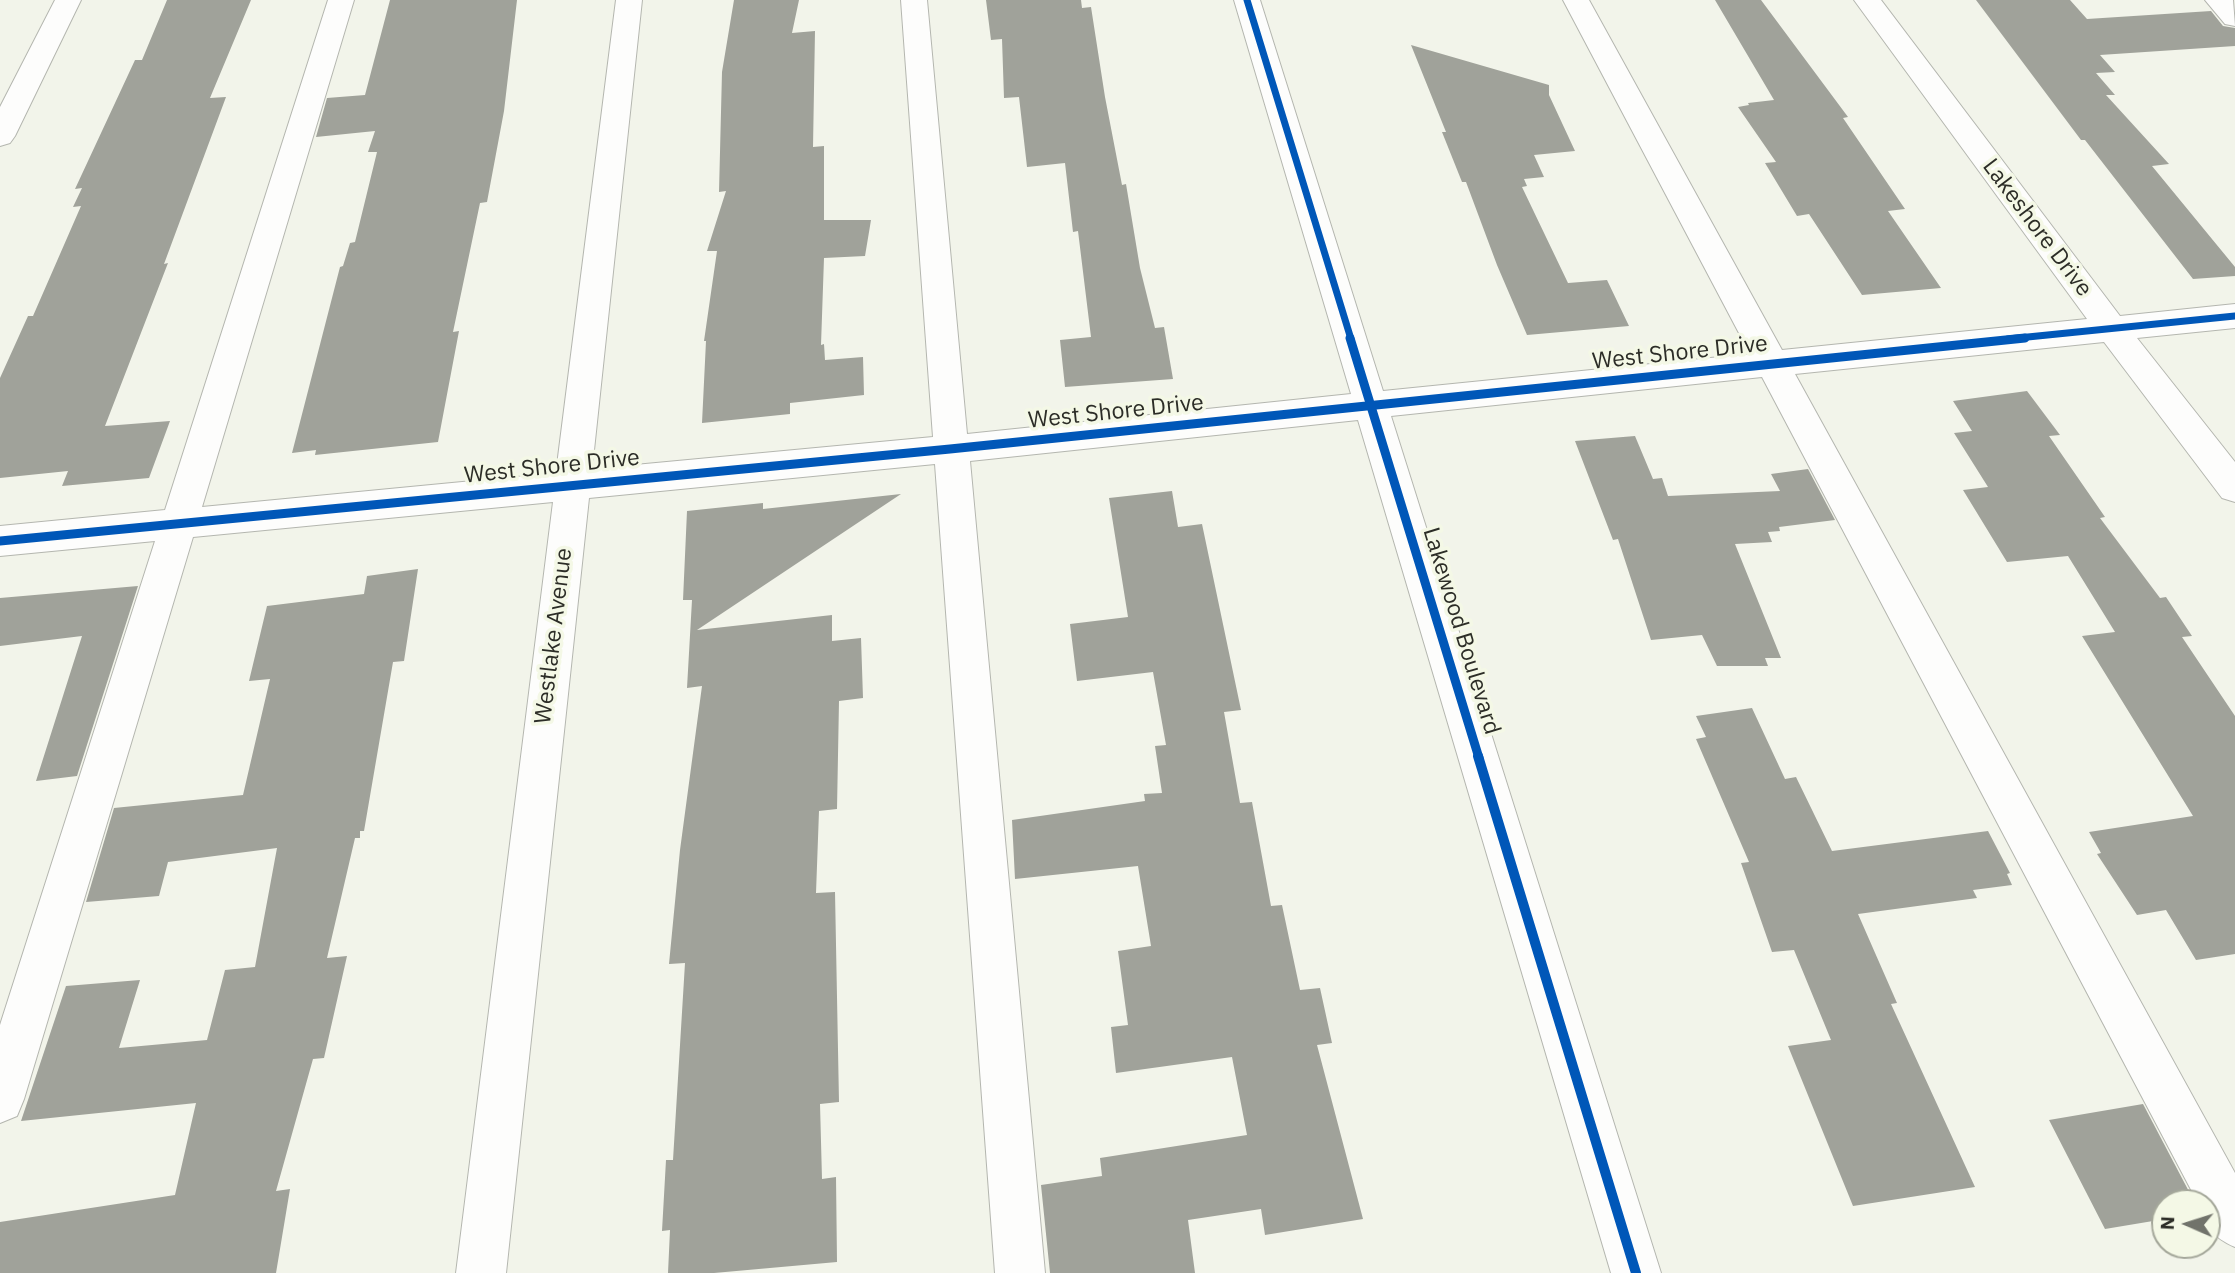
<!DOCTYPE html>
<html>
<head>
<meta charset="utf-8">
<style>
	body { margin:0 }
	#map { position:relative; width:2235px; height:1273px; overflow:hidden; background:#f2f4ea; font-family:"IBM Plex Sans",sans-serif }
	canvas { display:block }
	.north { position:absolute; left:2151px; top:1189px; width:70px; height:70px; box-sizing:border-box; background:#f4f8e6; border:2px solid #a4a79a; border-radius:50%; rotate:273deg; font-size:19px; font-weight:700; line-height:28px; text-align:center; color:#2c2d27 }
	.north::after { content:''; display:block; margin:auto; width:24px; height:32px; background:#71736b; clip-path:polygon(50% 0,100% 100%,50% 72%,0 100%) }
</style>
</head>
<body>
<div id="map">
<canvas width="2235" height="1273"></canvas>
<div class="north">N</div>
</div>
<script>
const ctx = document.querySelector('canvas').getContext('2d');
ctx.lineJoin = 'round';
function paint(path, color) {
  ctx.fillStyle = color;
  ctx.fill(path, 'evenodd');
}
function stroke(path, color, width, dash) {
  ctx.strokeStyle = color;
  ctx.lineWidth = width;
  ctx.lineCap = dash ? 'butt' : 'round';
  ctx.setLineDash(dash || []);
  ctx.stroke(path);
}
function drawText(font, color, halo, rows, align = 'center') {
  ctx.font = font + ' "IBM Plex Sans",sans-serif';
  ctx.lineWidth = 7;
  ctx.setLineDash([]);
  ctx.textBaseline = 'middle';
  ctx.strokeStyle = halo;
  ctx.fillStyle = color;
  for (const [text, x, y, turn = 0] of rows) {
    ctx.save();
    ctx.translate(x, y);
    ctx.rotate((+turn || 0) * Math.PI / 180);
    ctx.textAlign = isNaN(turn) ? turn : align;
    if (halo) ctx.strokeText(text, 0, 0);
    ctx.fillText(text, 0, 0);
    ctx.restore();
  }
}
const building = new Path2D(`
	M 167,0 L 251,0 L 210,98 L 226,97 L 164,264 L 168,263 L 105,426 L 170,421 L 149,478 L 62,486 L 68,471 L 0,478 L 0,378 L 28,316 L 33,316 L 81,206 L 73,207 L 82,188 L 75,189 L 135,60 L 142,60 Z
	M 390,0 L 517,0 L 504,111 L 487,202 L 480,203 L 453,332 L 459,331 L 438,442 L 315,455 L 316,450 L 292,453 L 340,267 L 343,266 L 350,243 L 355,242 L 377,152 L 368,152 L 375,131 L 316,137 L 327,98 L 365,95 Z
	M 734,0 L 799,0 L 792,33 L 815,31 L 813,147 L 824,146 L 824,220 L 871,220 L 865,256 L 824,258 L 821,345 L 824,344 L 825,360 L 863,357 L 864,395 L 790,403 L 790,414 L 702,423 L 706,341 L 704,341 L 717,251 L 707,251 L 726,191 L 719,192 L 722,72 Z
	M 986,0 L 1081,0 L 1082,8 L 1091,7 L 1105,97 L 1122,185 L 1126,184 L 1140,268 L 1155,328 L 1164,327 L 1173,379 L 1065,387 L 1060,340 L 1091,337 L 1078,231 L 1073,232 L 1065,163 L 1027,167 L 1019,97 L 1004,98 L 1002,39 L 991,40 Z
	M 1715,0 L 1761,0 L 1848,117 L 1843,118 L 1905,209 L 1888,211 L 1941,288 L 1862,295 L 1809,214 L 1797,216 L 1765,163 L 1776,162 L 1738,107 L 1749,105 L 1748,103 L 1774,100 Z
	M 1976,0 L 2070,0 L 2087,19 L 2211,11 L 2223,26 L 2235,28 L 2235,46 L 2100,55 L 2115,72 L 2096,73 L 2115,95 L 2106,95 L 2169,164 L 2152,166 L 2235,267 L 2235,276 L 2193,279 L 2085,140 L 2081,140 Z
	M 1411,45 L 1549,85 L 1549,95 L 1575,151 L 1534,155 L 1544,177 L 1524,179 L 1527,186 L 1522,187 L 1568,283 L 1607,280 L 1629,326 L 1527,335 L 1497,265 L 1466,182 L 1462,182 L 1442,132 L 1446,132 Z
	M 2027,391 L 2060,435 L 2049,436 L 2105,517 L 2100,518 L 2160,598 L 2166,597 L 2192,636 L 2182,637 L 2235,716 L 2235,954 L 2196,960 L 2166,910 L 2137,915 L 2097,854 L 2101,853 L 2089,832 L 2193,816 L 2082,636 L 2115,632 L 2068,556 L 2007,562 L 1963,490 L 1988,487 L 1954,433 L 1972,431 L 1953,401 Z
	M 1635,436 L 1653,479 L 1662,478 L 1668,496 L 1780,491 L 1771,474 L 1808,469 L 1835,520 L 1779,527 L 1780,531 L 1768,532 L 1772,542 L 1735,544 L 1781,658 L 1765,658 L 1768,666 L 1717,666 L 1702,635 L 1651,640 L 1618,539 L 1613,540 L 1575,441 Z
	M 1172,491 L 1178,527 L 1202,524 L 1241,710 L 1224,712 L 1240,803 L 1252,802 L 1271,906 L 1282,905 L 1300,990 L 1320,988 L 1332,1043 L 1317,1045 L 1363,1219 L 1265,1235 L 1261,1209 L 1188,1220 L 1195,1273 L 1050,1273 L 1041,1185 L 1102,1176 L 1100,1158 L 1247,1135 L 1232,1057 L 1116,1073 L 1111,1027 L 1128,1025 L 1118,951 L 1151,946 L 1138,866 L 1015,879 L 1012,820 L 1145,801 L 1144,794 L 1162,793 L 1155,746 L 1166,745 L 1153,672 L 1077,681 L 1070,624 L 1128,617 L 1109,498 Z
	M 901,494 L 697,630 L 832,615 L 832,641 L 861,638 L 863,698 L 839,701 L 837,809 L 819,811 L 816,893 L 835,892 L 839,1102 L 820,1104 L 822,1179 L 836,1177 L 837,1262 L 714,1273 L 668,1273 L 670,1230 L 662,1231 L 666,1160 L 673,1160 L 685,963 L 669,964 L 680,850 L 702,686 L 687,688 L 692,600 L 683,600 L 687,511 L 763,503 L 763,509 Z
	M 418,569 L 404,661 L 393,662 L 364,831 L 360,831 L 360,838 L 355,838 L 327,958 L 347,956 L 324,1058 L 313,1059 L 276,1191 L 290,1189 L 276,1273 L 0,1273 L 0,1222 L 175,1195 L 196,1103 L 21,1121 L 66,986 L 140,980 L 119,1048 L 207,1040 L 225,970 L 255,967 L 277,848 L 168,862 L 159,896 L 86,902 L 114,808 L 243,795 L 270,679 L 249,681 L 267,606 L 364,594 L 367,576 Z
	M 138,586 L 77,776 L 36,781 L 82,636 L 0,646 L 0,598 Z
	M 1752,708 L 1785,779 L 1796,777 L 1832,851 L 1988,831 L 2010,873 L 2007,874 L 2012,885 L 1973,890 L 1977,898 L 1858,914 L 1897,1003 L 1891,1004 L 1975,1187 L 1853,1206 L 1788,1046 L 1831,1040 L 1794,950 L 1772,952 L 1741,863 L 1749,862 L 1696,739 L 1706,737 L 1696,716 Z
	M 2143,1104 L 2195,1203 L 2165,1203 L 2165,1219 L 2105,1229 L 2049,1120 Z`);
const minor = new Path2D(`
	M 55,0 L 81,0 L 15,136 L 10,143 L 0,146 L 0,107 Z
	M 328,0 L 354,0 L 202,507 L 556,473 L 616,0 L 642,0 L 592,469 L 933,437 L 901,0 L 927,0 L 967,434 L 1351,394 L 1234,0 L 1260,0 L 1383,391 L 1750,354 L 1563,0 L 1589,0 L 1782,350 L 2087,319 L 1854,0 L 1881,0 L 2120,316 L 2235,304 L 2235,328 L 2137,338 L 2235,462 L 2235,502 L 2222,498 L 2104,342 L 1795,374 L 2235,1173 L 2235,1247 C 2212,1237 2207,1228 2207,1203 L 2198,1203 L 1762,377 L 1391,416 L 1661,1273 L 1611,1273 L 1358,420 L 970,461 L 1045,1273 L 995,1273 L 935,464 L 589,498 L 506,1273 L 456,1273 L 553,502 L 193,537 L 24,1099 L 17,1116 L 0,1123 L 0,1025 L 155,541 L 0,556 L 0,526 L 165,510 Z
	M 2205,0 L 2233,0 L 2235,26 L 2225,24 Z`);
const cyclewayFar2 = new Path2D(`
	M 1247,0 L 1351,339
	M 2008,339 L 2235,316`);
const cyclewayFar1 = new Path2D(`
	M 1350,338 L 1479,758
	M 0,541 L 950,449 L 2025,338`);
const cycleway = new Path2D(`
	M 1478,756 L 1636,1273`);
const streetNames = [
	["Lakeshore Drive",2037,228,53],
	["West Shore Drive",1680,353,-6],
	["West Shore Drive",1116,412,-6],
	["West Shore Drive",552,467,-6],
	["Lakewood Boulevard",1461,631,73],
	["Westlake Avenue",554,636,-83]
];
paint(building, '#a0a29a');
stroke(minor, '#b4b6af', 2);
paint(minor, '#fdfdfc');
stroke(cyclewayFar2, '#0057b8', 7);
stroke(cyclewayFar1, '#0057b8', 9);
stroke(cycleway, '#0057b8', 10);
drawText('23px', '#2c2d27', '#f4f8e6', streetNames);
</script>
</body>
</html>
